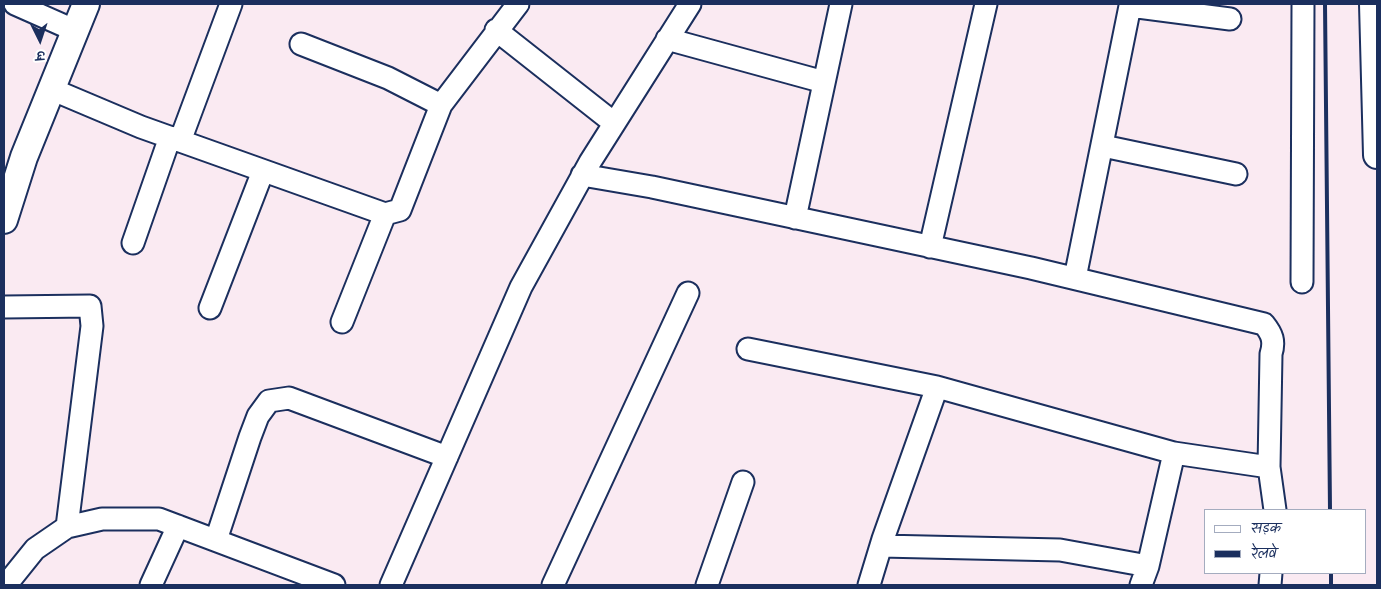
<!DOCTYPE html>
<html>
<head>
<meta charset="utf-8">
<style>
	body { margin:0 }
	#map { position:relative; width:1381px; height:589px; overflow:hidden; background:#faeaf2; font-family:Kalam,"Playpen Sans Deva",sans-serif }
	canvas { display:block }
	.frame { position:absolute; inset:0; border:5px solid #1b2f5e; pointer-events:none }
	.legend { position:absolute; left:1204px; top:509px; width:162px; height:65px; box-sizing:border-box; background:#fff; border:1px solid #a4acbf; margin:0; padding:6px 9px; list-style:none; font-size:15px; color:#1b2f5e }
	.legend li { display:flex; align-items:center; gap:10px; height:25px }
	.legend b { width:25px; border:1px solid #a4acbf }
	.north { position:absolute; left:15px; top:15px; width:50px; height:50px; -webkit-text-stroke:4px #fff; paint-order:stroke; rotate:176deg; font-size:14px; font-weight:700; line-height:20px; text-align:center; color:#1b2f5e }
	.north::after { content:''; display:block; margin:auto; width:18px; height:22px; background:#1b2f5e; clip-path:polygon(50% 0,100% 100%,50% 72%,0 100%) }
</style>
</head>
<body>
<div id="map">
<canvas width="1381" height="589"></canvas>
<div class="frame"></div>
<ul class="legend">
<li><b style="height:6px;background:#fff"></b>सड़क</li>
<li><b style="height:6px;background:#1b2f5e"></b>रेलवे</li>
</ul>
<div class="north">उ</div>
</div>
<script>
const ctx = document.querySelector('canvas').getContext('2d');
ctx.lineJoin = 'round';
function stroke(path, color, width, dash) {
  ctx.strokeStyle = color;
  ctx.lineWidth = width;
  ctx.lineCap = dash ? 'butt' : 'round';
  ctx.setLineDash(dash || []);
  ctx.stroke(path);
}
const minor = new Path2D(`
	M 15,4 L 76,31
	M 496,30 L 614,123
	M 667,39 L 824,82
	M 301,44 L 388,78 L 441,105
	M 51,89 L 141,127 L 385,214 L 400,210 L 441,105 L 518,4
	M 180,141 L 231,4
	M 1103,146 L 1236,174
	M 582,175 L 652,187 L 1031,268 L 1264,324 C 1272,334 1275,341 1271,354 L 1269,467 L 1275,510
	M 795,218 L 841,4
	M 133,243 L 170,137
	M 930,247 L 986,4
	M 1075,278 L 1130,6 L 1230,19
	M 1302,282 L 1303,4
	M 4,307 L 90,306 L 92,326 L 67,527
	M 210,308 L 263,171
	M 342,322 L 385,214
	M 748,349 L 937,387
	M 216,540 L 250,437 L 258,416 L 269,401 L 289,398 L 447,457
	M 881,546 L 1060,550 L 1148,566
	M 6,585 L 35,549 L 67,527 L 102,519 L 159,519 L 334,585
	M 151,585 L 178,526
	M 391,585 L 521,287 L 590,162 L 690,4
	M 553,585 L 688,293
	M 707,585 L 743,482
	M 869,585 L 883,539 L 937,387 L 1174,453
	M 1141,585 L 1148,566 L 1174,453 L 1269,467
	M 1270,585 L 1271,573`);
const tertiary = new Path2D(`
	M 1373,4 L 1377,155
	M 4,220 L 24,157 L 86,4`);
const rail = new Path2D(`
	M 1325,4 L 1330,510
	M 1331,573 L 1331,585`);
stroke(minor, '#1b2f5e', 25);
stroke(tertiary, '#1b2f5e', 30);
stroke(minor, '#fff', 21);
stroke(tertiary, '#fff', 26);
stroke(rail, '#1b2f5e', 4);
</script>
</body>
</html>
